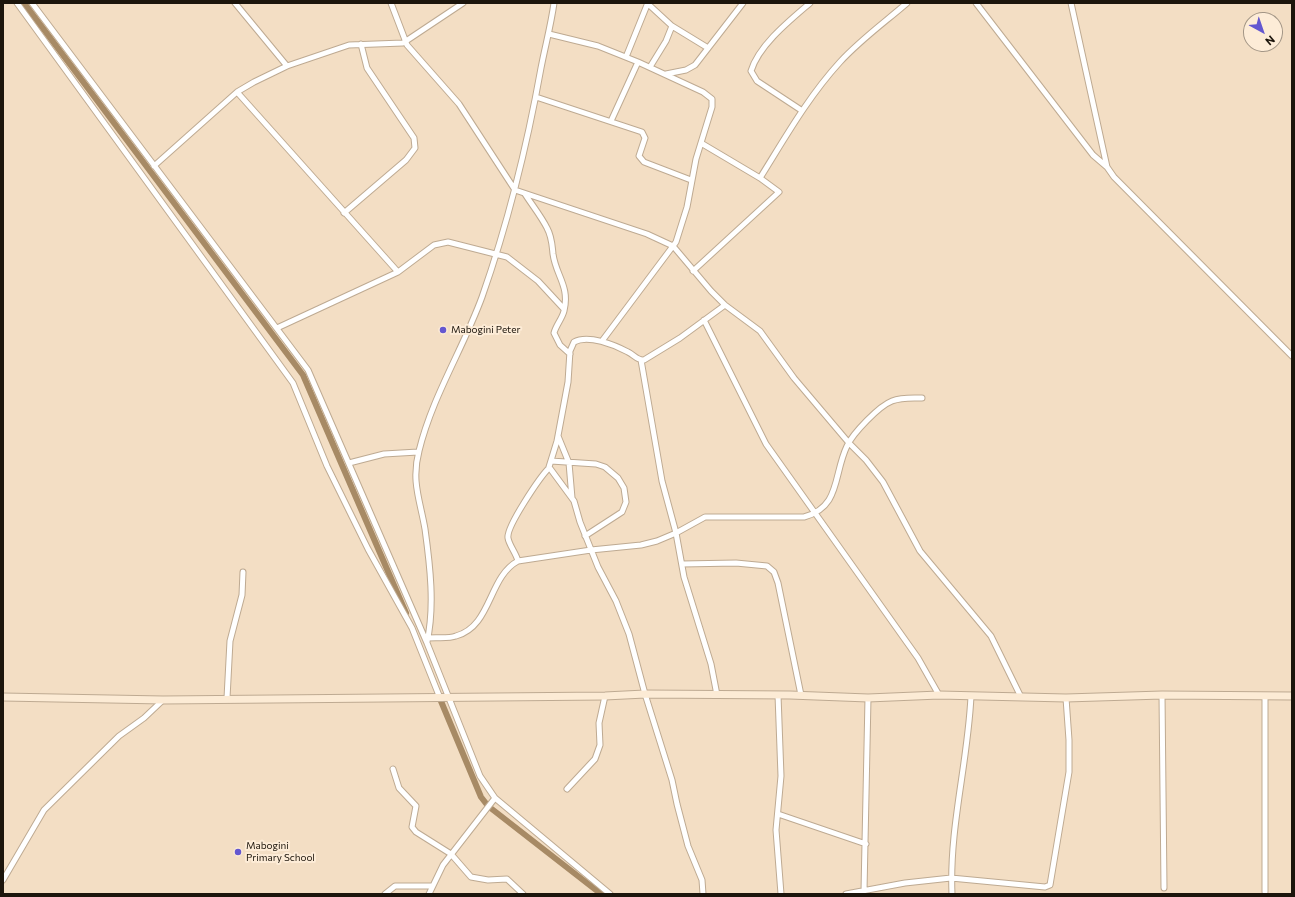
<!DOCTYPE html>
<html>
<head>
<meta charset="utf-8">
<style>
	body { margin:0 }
	#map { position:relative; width:1295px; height:897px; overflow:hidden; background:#f3dec4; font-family:Commissioner,sans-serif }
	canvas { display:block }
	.frame { position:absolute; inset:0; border:4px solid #1c150c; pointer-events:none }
	.north { position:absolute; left:1243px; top:12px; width:40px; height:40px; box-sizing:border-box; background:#fdecd7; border:1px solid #a39686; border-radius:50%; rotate:140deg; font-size:11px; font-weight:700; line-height:16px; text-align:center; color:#1c150c }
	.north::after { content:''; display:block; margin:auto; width:14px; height:18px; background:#6457d0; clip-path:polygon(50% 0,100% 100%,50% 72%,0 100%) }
</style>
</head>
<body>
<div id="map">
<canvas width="1295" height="897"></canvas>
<div class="frame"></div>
<div class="north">N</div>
</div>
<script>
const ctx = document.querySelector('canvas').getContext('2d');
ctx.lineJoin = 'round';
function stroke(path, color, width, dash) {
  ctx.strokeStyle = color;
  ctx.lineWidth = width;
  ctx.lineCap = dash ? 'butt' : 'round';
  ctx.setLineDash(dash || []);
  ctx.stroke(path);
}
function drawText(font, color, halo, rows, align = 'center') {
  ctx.font = font + ' Commissioner,sans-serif';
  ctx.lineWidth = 4;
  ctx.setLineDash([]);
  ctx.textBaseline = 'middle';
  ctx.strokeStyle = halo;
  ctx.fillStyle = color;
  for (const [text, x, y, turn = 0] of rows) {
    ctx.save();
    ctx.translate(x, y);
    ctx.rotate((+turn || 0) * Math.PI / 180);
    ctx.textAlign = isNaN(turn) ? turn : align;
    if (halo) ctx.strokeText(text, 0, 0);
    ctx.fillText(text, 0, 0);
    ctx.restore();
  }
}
const canal = new Path2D(`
	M 24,3 L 303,375 L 406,613
	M 438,694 L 481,797 L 488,806 L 601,894`);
const street = new Path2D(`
	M 17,3 L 293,383 L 327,466 L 368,549 L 412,628 L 440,698
	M 32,3 L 308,370 L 427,643 L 480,776 L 495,798 L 610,894
	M 235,3 L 287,66
	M 391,3 L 407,45 L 459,104 L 515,190 L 647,234 L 673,246 L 711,291 L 725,305 L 760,331 L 794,378 L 849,443 L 866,460 L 883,482 L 920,551 L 991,636 L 1021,697
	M 647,3 L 672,26 L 708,48
	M 976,3 L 1093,155 L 1107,167
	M 1071,3 L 1107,167 L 1114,177 L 1292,356
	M 549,34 L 598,46 L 638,62 L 703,92 L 712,99 L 712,107 L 696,159 L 687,207 L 676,242 L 602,341
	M 626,57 L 647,5
	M 650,67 L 666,41 L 672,26
	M 666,74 L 686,70 L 695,65 L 743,3
	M 237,92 L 398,272
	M 536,97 L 642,132 L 645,138 L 639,156 L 644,162 L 691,180
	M 801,110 L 757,81 L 751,71 C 759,45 789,21 810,3
	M 611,121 L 638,62
	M 154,166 L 237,92 L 254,82 L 287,66 L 349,45 L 403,43 L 463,3
	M 760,178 C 785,138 808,97 840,62 C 860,40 885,22 907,3
	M 525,194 C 532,205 541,216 547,228 C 552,237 552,245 553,254 C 556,276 570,286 564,311 C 562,319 556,325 554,333 L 560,345 L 570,354
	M 344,213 L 406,160 L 415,148 L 414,138 L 367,68 L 361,44
	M 693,271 L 779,192 L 760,178 L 701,143
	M 704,320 L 766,444 L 918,658 L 939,695
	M 277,328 L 398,272 L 434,245 L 448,242 L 507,257 L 538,281 L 564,309
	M 641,360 L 662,481 L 676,533 L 684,577 L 711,664 L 717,695
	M 558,436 L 569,463 L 572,498
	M 551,461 L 596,464 L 605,467 L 618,478 L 624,488 L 626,502 L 622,512 L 585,536
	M 349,463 L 384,454 L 418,452
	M 518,561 C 516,553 509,545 508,538 C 506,527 540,477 549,468
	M 682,564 L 736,563 L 767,566 L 774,572 L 778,583 L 801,695
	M 428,638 C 437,637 448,639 456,636 C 492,626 488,577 518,561 L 591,550 L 641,545 L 657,541 L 676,533 L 705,517 L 804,517 C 841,507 833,475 847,446 C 853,433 879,406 892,401 C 902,397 912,398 922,398
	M 427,642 C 435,607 430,565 425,529 C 420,500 411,481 419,451 C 432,397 463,349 482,297 C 508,223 527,146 541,68 C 545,47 551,25 554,3
	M 778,695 L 781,776 L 776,830 L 781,894
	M 1162,695 L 1164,888
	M 227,698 L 230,641 L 242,595 L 243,572
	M 393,769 L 399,788 L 416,806 L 412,827 L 416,832 L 451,854 L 471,877 L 488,880 L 507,879 L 523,894
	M 567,789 L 595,759 L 600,745 L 599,723 L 605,696
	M 778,814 L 866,844
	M 3,880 L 44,810 L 119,736 L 144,718 L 163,700
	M 864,891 L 868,698
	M 1265,892 L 1265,696
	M 385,894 L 395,886 L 432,886
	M 429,894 L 443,865 L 495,798
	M 703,894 L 702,880 L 688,846 L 677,804 L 672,780 L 645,694 L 629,634 L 616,601 L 598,567 L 580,522 L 574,501 L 549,467 L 557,441 L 568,382 L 570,351 L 574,342 C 588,334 615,345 628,352 C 634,355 638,361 644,360 L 680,338 L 725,305
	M 846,894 L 905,883 L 951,878 L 1045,887 L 1050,885 L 1069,772 L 1069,740 L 1066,698
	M 952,894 C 949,828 968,762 971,696`);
const secondary = new Path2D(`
	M 3,697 L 163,700 L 605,696 L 645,694 L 790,695 L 868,698 L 939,695 L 1066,698 L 1162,695 L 1292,696`);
const markers = [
	[443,330,4,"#6457d0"],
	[238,852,4,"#6457d0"]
];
const poiNames = [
	["Mabogini Peter",451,330],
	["Mabogini",246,846],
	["Primary School",246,858]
];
stroke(canal, '#a78a65', 6);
stroke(street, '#beaa92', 7);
stroke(secondary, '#beaa92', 9);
stroke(street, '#fff', 5);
stroke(secondary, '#fcebd5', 7);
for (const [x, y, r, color] of markers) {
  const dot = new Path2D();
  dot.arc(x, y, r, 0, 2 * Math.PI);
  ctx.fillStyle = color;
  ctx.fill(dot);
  stroke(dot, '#fdecd7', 1.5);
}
drawText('10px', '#1c150c', '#fdecd7', poiNames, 'left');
</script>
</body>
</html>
